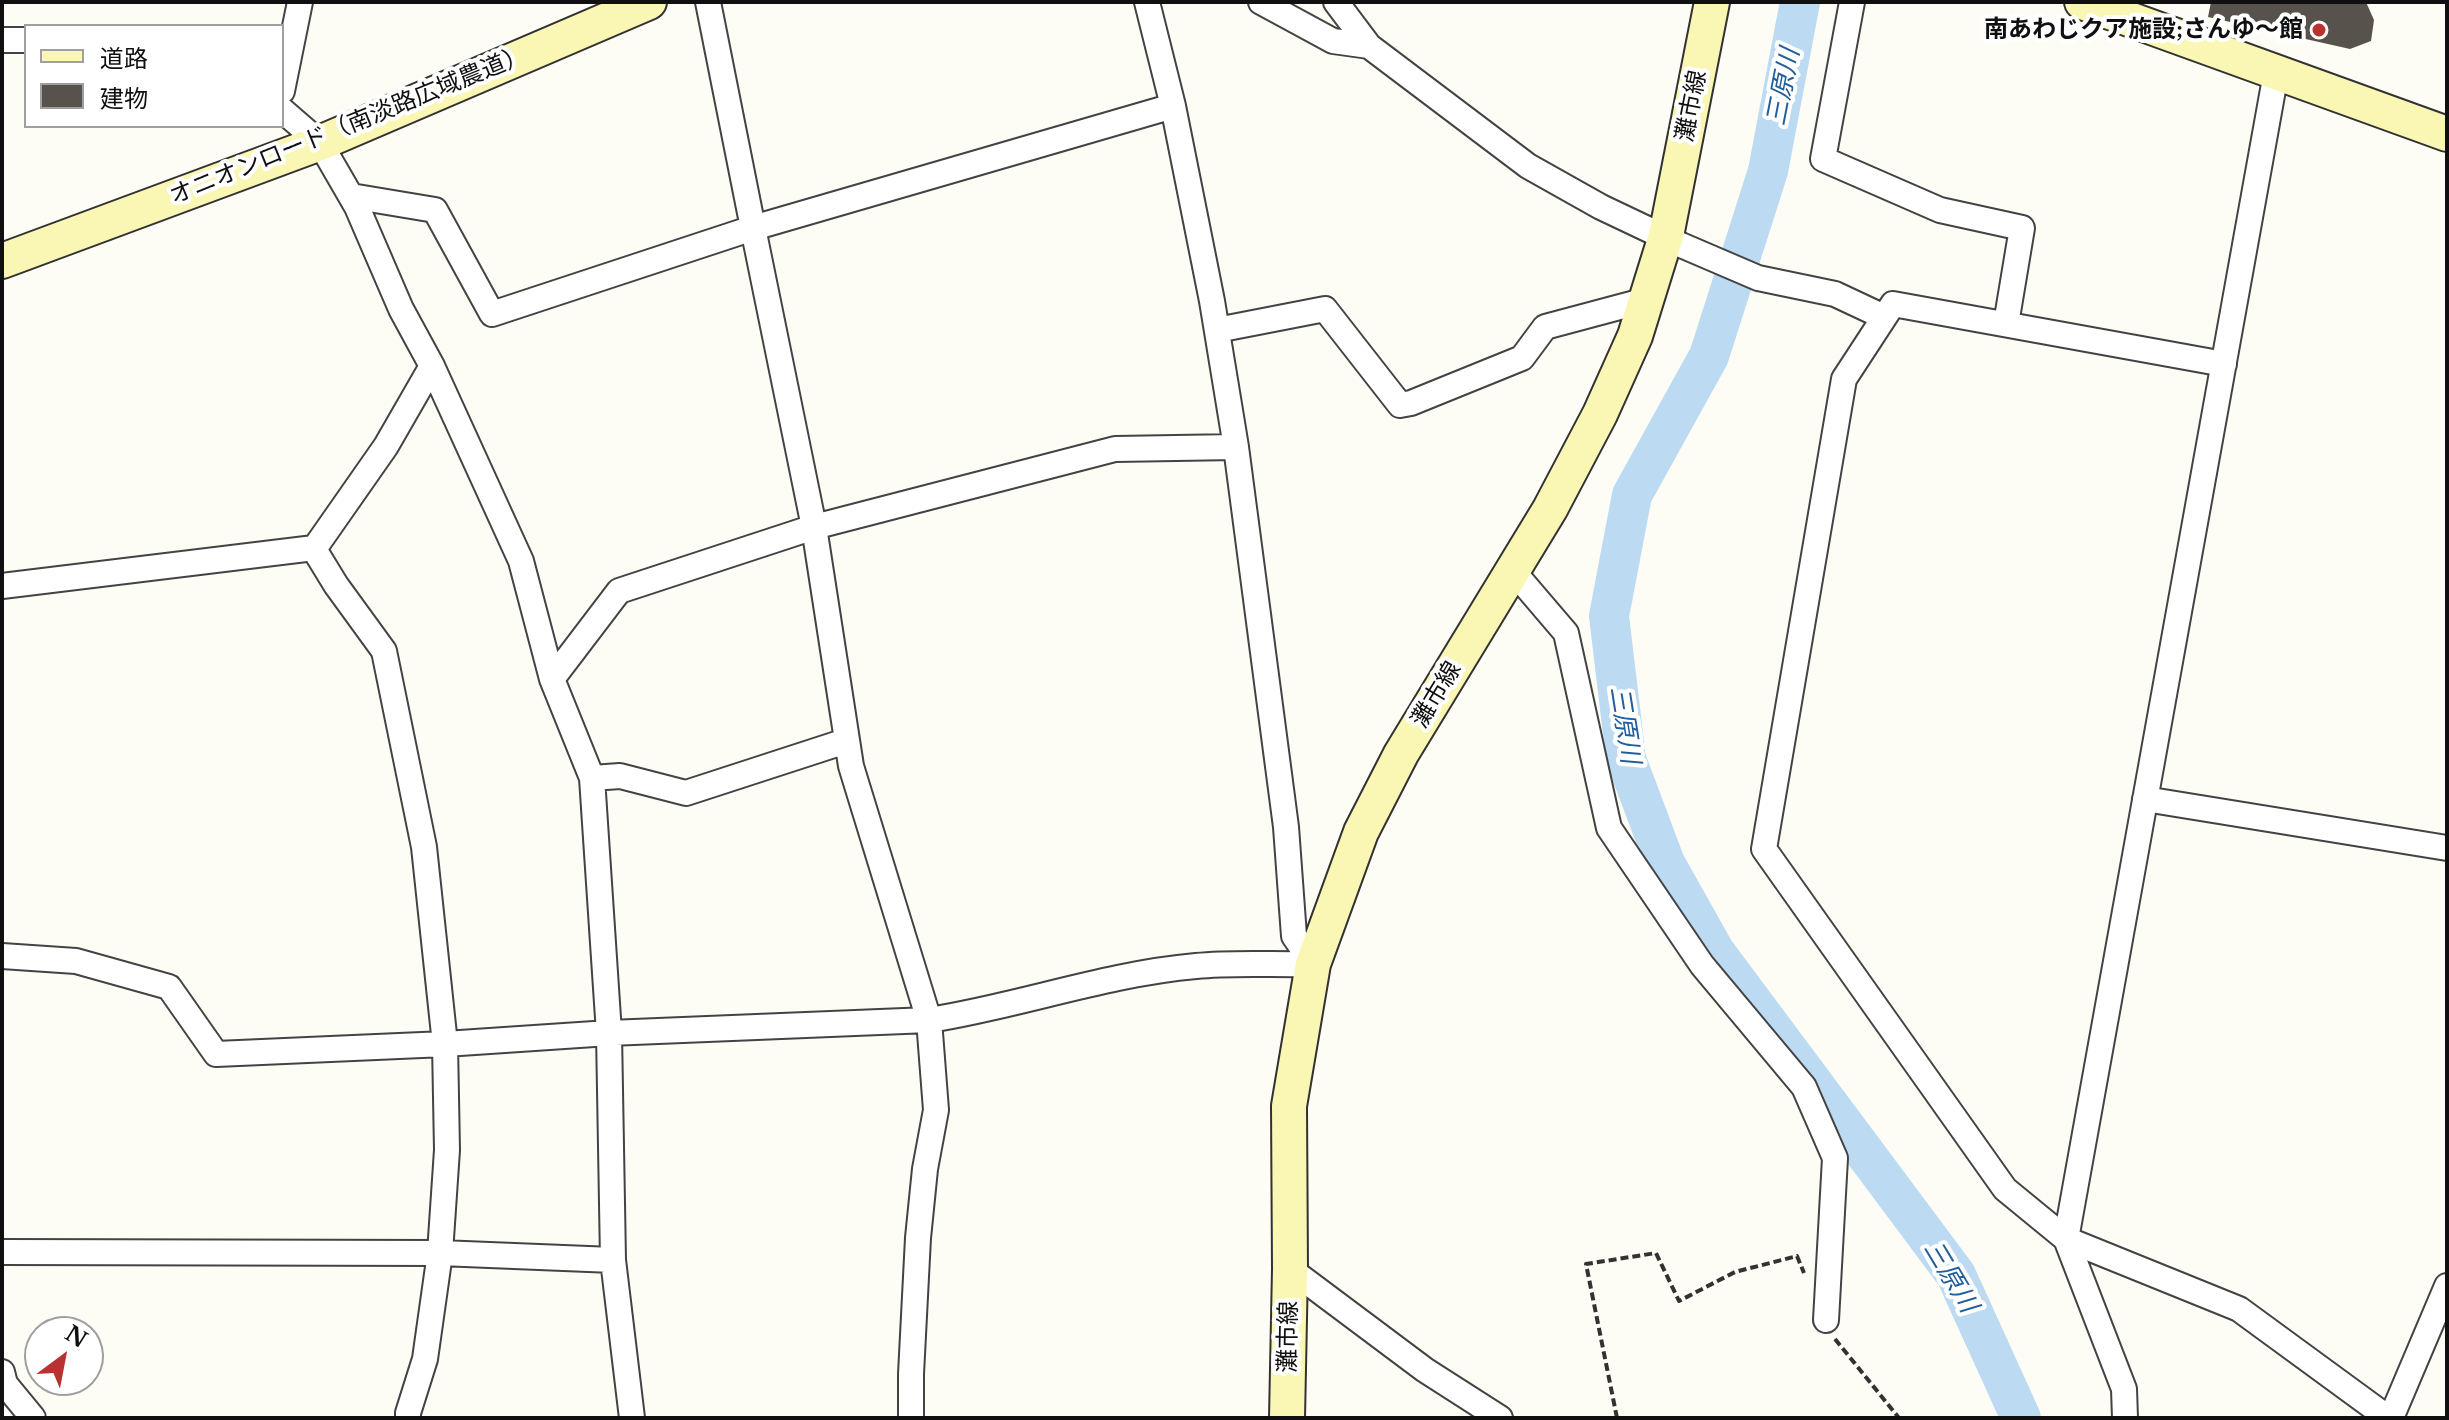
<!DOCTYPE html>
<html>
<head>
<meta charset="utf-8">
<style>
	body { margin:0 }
	#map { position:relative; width:2449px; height:1420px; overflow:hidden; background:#fefdf5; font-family:"Libre Baskerville","Noto Sans JP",serif }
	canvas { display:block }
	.frame { position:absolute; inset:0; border:4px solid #101010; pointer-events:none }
	.legend { position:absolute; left:24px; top:24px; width:260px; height:104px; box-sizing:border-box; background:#fff; border:2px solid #9f9f9f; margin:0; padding:10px 14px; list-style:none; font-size:24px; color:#101010 }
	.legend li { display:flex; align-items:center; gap:16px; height:40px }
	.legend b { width:40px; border:2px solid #9f9f9f }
	.north { position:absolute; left:24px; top:1316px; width:80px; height:80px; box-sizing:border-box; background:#fff; border:2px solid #9f9f9f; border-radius:50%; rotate:32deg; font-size:22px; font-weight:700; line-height:32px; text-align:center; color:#101010 }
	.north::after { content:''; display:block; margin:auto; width:28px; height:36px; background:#b83231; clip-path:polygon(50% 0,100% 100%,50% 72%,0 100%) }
</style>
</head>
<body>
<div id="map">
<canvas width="2449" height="1420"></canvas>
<div class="frame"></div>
<ul class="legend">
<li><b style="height:10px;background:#faf6b4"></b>道路</li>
<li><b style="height:22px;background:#58524d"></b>建物</li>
</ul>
<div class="north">N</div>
</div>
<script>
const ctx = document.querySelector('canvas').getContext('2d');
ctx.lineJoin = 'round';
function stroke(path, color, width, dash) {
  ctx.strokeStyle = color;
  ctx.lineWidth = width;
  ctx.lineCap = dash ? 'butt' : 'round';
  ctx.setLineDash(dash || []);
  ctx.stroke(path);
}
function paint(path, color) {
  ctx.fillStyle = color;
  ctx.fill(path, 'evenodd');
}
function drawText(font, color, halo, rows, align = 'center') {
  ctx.font = font + ' "Libre Baskerville","Noto Sans JP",serif';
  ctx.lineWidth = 8;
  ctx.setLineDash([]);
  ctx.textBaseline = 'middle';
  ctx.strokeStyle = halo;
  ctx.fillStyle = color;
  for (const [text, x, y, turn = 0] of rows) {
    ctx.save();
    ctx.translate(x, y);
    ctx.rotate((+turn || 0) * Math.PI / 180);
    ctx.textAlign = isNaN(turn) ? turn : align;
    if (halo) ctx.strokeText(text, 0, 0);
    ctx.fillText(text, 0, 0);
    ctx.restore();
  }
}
const river = new Path2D(`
	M 1800,2 L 1768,171 L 1709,356 L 1632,495 L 1609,616 L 1626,759 L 1665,863 L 1715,952 L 1956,1275 L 2021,1418`);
const building = new Path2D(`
	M 2211,2 L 2366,2 L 2374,20 L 2371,41 L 2350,49 L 2208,17 Z`);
const path = new Path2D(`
	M 1835,1339 L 1899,1418
	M 1617,1418 L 1586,1264 L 1656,1253 L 1679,1301 L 1735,1272 L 1797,1256 L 1804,1273`);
const street = new Path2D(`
	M 1147,2 L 1173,106 L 1212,301 L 1236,447 L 1286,827 L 1294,936 L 1313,964
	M 1261,2 L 1333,41 L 1369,46 L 1528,166 L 1601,207 L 1681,245 L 1758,278 L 1835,294 L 1884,317
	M 1336,2 L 1369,46
	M 1852,2 L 1823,159 L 1940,210 L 2022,228 L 2006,324
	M 2,40 L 26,40
	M 2276,73 L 2066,1239 L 2239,1309 L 2388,1418
	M 282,91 L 300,2
	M 282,110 L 320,143 L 357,207 L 401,309 L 432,366 L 521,561 L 552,679 L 592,778 L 609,1033 L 613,1260 L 632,1418
	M 351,196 L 435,210 L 492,314 L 753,228 L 708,2
	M 1217,330 L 1325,309 L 1400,405 L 1411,403 L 1522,358 L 1545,327 L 1646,300
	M 1513,571 L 1566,633 L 1609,828 L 1702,965 L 1804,1087 L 1835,1158 L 1826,1320
	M 2,586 L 314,548
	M 552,679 L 619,591 L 814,527 L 753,228 L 1173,106
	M 592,778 L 620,776 L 686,793 L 846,741
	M 2145,799 L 2447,848
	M 2,956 L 76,961 L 169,987 L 216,1054 L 445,1044 L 609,1033 L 929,1020 C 1019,1006 1105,974 1196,966 C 1234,962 1275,965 1313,964
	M 2,1252 L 440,1253 L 613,1260
	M 1290,1269 L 1425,1370 L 1500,1418
	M 2,1372 L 5,1384 L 33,1418
	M 408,1418 L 408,1413 L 425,1359 L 440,1253 L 447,1150 L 445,1044 L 424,847 L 384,651 L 336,585 L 314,549 L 386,446 L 432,366
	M 911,1418 L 911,1374 L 918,1238 L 925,1169 L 936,1110 L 929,1020 L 851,766 L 814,527 L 1115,449 L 1236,447
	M 2125,1418 L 2124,1389 L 2066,1239 L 2005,1189 L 1764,849 L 1844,379 L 1893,304 L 2224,364
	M 2391,1418 L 2447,1286`);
const secondary = new Path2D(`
	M 2082,2 L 2447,134
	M 2,261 L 320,143 L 649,2
	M 1287,1418 L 1290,1269 L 1289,1106 L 1313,964 L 1361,832 L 1401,754 L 1550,509 L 1600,414 L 1635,336 L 1666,236 L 1712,2`);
const markers = [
	[2319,30,8,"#b83231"]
];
const poiNames = [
	["南あわじクア施設;さんゆ～館",2303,30]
];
const streetNames = [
	["灘市線",1692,106,-79],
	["オニオンロード（南淡路広域農道）",349,126,-22],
	["灘市線",1437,695,-59],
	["灘市線",1289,1337,-89]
];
const waterNames = [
	["三原川",1784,87,-79],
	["三原川",1624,725,81],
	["三原川",1950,1277,59]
];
stroke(river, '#bcdbf3', 40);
paint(building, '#58524d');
stroke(street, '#434343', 28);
stroke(secondary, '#323232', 38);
stroke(path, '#323232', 4, [8, 4]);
stroke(street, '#fff', 24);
stroke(secondary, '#faf6b4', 34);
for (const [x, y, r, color] of markers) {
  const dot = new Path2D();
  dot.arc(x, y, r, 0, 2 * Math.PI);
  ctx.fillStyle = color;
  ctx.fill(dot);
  stroke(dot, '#fff', 3);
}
drawText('bold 24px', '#101010', '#fff', poiNames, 'right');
drawText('24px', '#101010', '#fff', streetNames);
drawText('italic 26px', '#215e9b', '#fff', waterNames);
</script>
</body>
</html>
